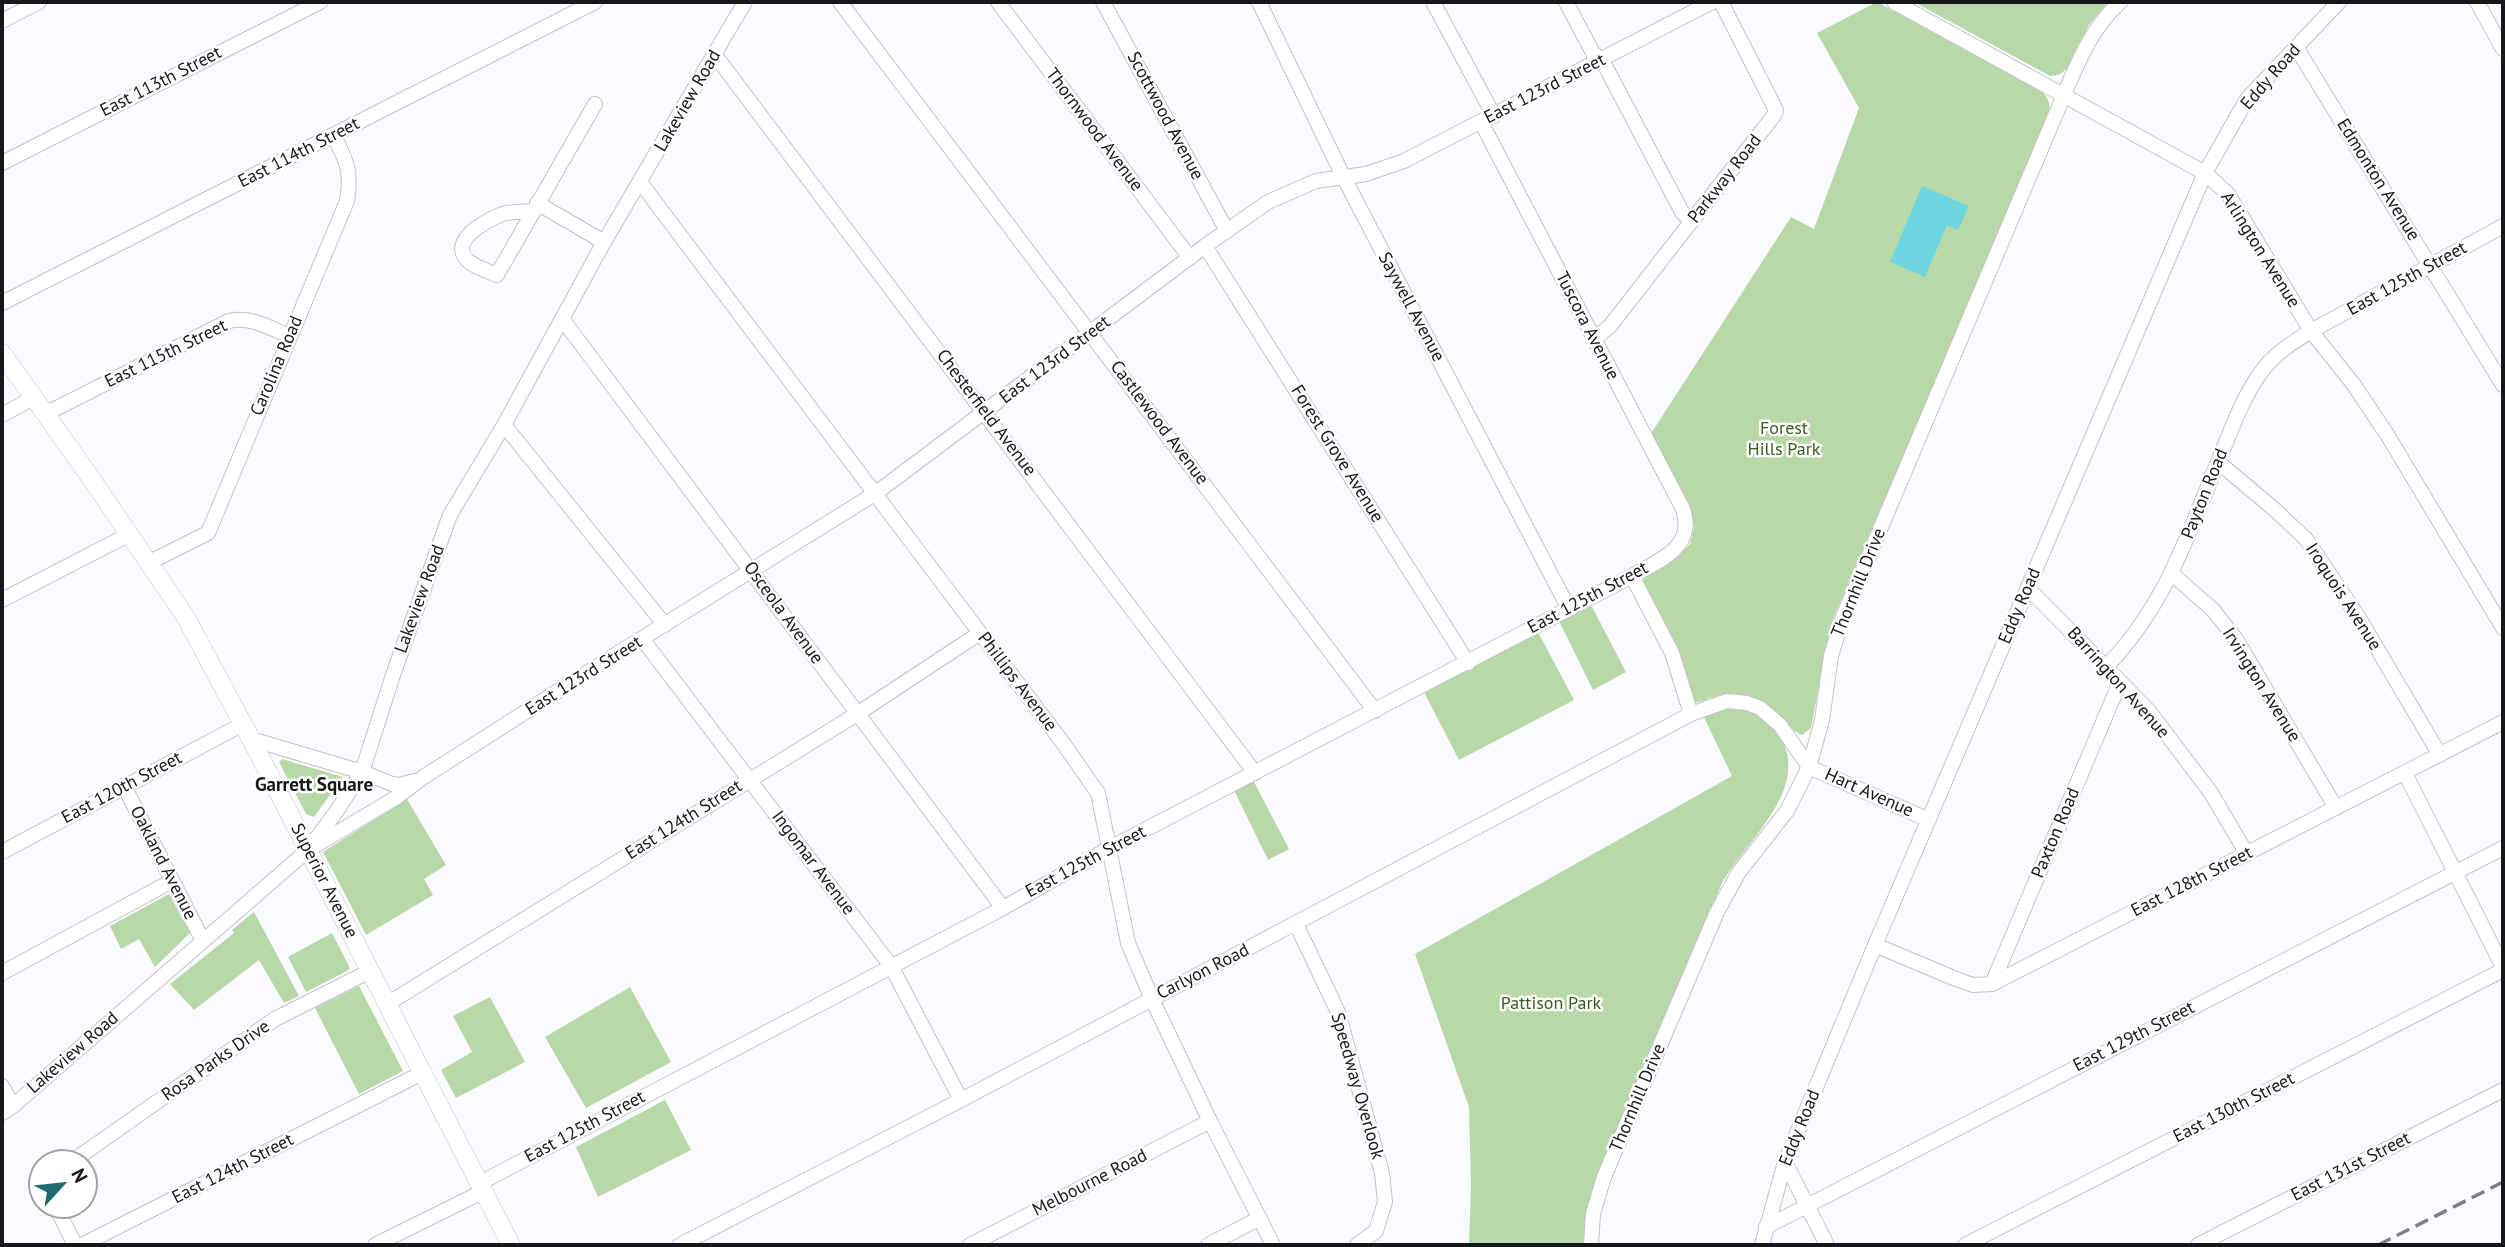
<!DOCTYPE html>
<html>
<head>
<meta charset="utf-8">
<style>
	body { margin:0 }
	#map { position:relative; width:2505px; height:1247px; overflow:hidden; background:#fafbff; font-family:"PT Sans",sans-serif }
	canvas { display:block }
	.frame { position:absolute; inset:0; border:4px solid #16171a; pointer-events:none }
	.north { position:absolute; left:28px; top:1149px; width:70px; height:70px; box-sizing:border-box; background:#fff; border:2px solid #a2a2a3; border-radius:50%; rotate:63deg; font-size:19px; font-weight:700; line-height:28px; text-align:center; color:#16171a }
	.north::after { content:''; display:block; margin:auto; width:24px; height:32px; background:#1f6b6f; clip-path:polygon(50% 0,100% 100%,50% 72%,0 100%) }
</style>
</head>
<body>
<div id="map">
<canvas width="2505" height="1247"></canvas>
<div class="frame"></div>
<div class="north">N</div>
</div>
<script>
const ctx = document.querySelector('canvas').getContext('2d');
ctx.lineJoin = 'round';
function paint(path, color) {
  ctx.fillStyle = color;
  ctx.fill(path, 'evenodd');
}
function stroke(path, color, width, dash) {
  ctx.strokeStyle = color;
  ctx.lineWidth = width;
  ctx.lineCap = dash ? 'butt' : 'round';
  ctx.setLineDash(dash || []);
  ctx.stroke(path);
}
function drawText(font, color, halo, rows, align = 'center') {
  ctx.font = font + ' "PT Sans",sans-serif';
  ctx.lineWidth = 5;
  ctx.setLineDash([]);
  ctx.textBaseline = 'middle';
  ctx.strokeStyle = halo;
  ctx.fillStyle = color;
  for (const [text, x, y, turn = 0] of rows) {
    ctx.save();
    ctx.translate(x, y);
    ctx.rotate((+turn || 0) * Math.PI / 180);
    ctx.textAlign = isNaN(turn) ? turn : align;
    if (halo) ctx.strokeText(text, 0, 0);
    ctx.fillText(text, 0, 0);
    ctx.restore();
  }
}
const green = new Path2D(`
	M 1877,2 L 2041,91 C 2050,98 2050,106 2049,116 L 1834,617 L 1827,643 L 1811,728 L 1802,735 C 1791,733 1777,707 1759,700 C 1745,695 1729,693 1714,697 C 1706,699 1701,703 1693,702 L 1672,637 L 1643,582 L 1645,577 L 1684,550 L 1690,544 L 1694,527 L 1690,512 L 1650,435 L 1791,217 L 1814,229 L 1859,108 L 1817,33 Z
	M 1914,2 L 2108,2 L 2089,25 L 2069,66 C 2063,73 2058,76 2050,76 Z
	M 1591,605 L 1626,672 L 1593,690 L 1559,621 Z
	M 1538,632 L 1574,700 L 1459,760 L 1424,692 Z
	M 1725,707 C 1745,707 1765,714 1777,731 C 1815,786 1748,838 1722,883 L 1595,1181 L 1586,1215 L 1584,1245 L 1469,1245 L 1471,1185 L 1469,1107 L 1415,954 L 1732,776 L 1703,715 Z
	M 282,759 L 343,777 L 314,817 L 306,814 L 279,762 Z
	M 1253,780 L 1289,849 L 1268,860 L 1234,790 Z
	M 407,799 L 446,865 L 424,879 L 433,895 L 366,935 L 323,852 Z
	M 169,894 L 190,933 L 155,967 L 139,939 L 121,949 L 110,926 Z
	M 254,912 L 299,996 L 284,1003 L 259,960 L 194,1010 L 170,984 L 234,933 L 232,930 Z
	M 332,933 L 349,966 L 349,970 L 306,992 L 288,957 Z
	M 359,986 L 403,1071 L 359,1094 L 315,1008 Z
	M 630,987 L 671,1062 L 586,1108 L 545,1037 Z
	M 490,997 L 525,1062 L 456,1098 L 441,1070 L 472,1052 L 453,1016 Z
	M 665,1100 L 691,1150 L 598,1197 L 576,1147 Z`);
const water = new Path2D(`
	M 1922,186 L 1969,206 L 1958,230 L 1947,225 L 1925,277 L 1890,262 Z`);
const minor = new Path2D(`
	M 840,2 L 1375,711
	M 998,2 L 1190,258
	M 1103,2 L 1227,231
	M 1259,2 L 1343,176 L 1569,609
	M 1433,2 L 1494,116
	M 1566,2 L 1593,53 L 1602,60 L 1682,212 L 1691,221
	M 1894,2 L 2205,173 L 2228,194 L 2311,331 L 2354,385 L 2388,436 L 2503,628
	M 2477,2 L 2503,49
	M 2,21 L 39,2
	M 2296,47 L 2503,385
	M 715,55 L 1255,773
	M 2,163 L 320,2
	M 640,182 L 1063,743 L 1098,793 L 1128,943 L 1152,999 L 1210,1121 L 1273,1245
	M 537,203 L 604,242
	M 533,211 C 523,212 509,211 500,215 C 486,221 449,240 467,260 C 474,267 488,271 497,275 L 595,104
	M 1205,246 L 1468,663
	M 2,303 L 595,2
	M 563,320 L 1003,908
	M 1594,339 L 1610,326 L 1775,114 L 1776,110 L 1721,2
	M 45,414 L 229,321 C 251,316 270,328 289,336
	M 2,415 L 33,398
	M 504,425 L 665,625
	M 2218,462 L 2274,509 L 2306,539 L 2359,618 L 2440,755
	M 148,563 L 208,533 L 347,201 C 352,172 347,162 334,136
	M 2172,574 L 2213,610 L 2236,639 L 2336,808
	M 1632,576 L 1672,653 L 1691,714
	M 2028,588 L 2149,711 L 2211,793 L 2247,854
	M 2,600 L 128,535
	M 643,640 L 891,966 L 961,1100
	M 2107,666 C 2167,604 2189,531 2222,452 C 2234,423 2245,392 2265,367 C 2277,352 2295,341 2311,331 L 2503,226
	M 251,739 L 362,772 L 392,784 L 400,785 L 414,781
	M 2405,773 L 2503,967
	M 124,786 L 202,939
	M 308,850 L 397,797 L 425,776 L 588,672 L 876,493 L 1205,246 L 1268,202 L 1316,181 L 1366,174 L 1404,161 L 1712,2
	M 2,852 L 243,724
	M 1296,924 L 1338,1012 L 1382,1173 L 1385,1202 L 1376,1231 L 1357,1245
	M 1875,945 L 1956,979 L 1973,985 L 1992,984 L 2503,722
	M 2,973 L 172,881
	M 1992,984 L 2120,682
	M 387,1004 L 857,714 L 980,633
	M 2,1086 L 13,1106
	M 2,1113 L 13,1106 L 308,850 L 336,812 L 362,772 L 393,675 L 450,515 L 504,425 L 604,242 L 745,2
	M 1785,1162 L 1827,1245
	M 70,1163 L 275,1019 L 370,971
	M 478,1184 L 1003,908 L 1108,849 L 1632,576 C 1659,560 1696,548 1683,509 L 1481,122
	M 55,1205 L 75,1245
	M 1766,1227 L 2503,848
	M 82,1245 L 422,1073
	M 375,1245 L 482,1192
	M 680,1245 L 961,1100 L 1691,714 L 1727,701 L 1747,703 L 1760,708 L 1780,725 L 1809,767 L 1929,820
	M 970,1245 L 1210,1121
	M 1208,1245 L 1260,1218
	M 1591,1245 L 1593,1214 L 1604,1177 L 1717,912 L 1739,872 L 1787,811 L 1809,767 L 1822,720 L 1831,656 L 1843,617 L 2058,109 C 2075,69 2088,32 2120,2
	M 1762,1245 L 1785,1162 L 1875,945 L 2205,173 L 2247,99 L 2339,2
	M 1965,1245 L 2503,970
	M 2198,1245 L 2503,1090`);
const major = new Path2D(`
	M 2,353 L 88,474 L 185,616 L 251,739 L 511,1245`);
const rail = new Path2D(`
	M 2378,1245 L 2503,1182`);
const streetNames = [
	["Eddy Road",2271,77,-49],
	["East 113th Street",161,82,-27],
	["East 123rd Street",1545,89,-27],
	["Lakeview Road",688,101,-60],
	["Scottwood Avenue",1165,116,62],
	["Thornwood Avenue",1094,130,53],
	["East 114th Street",299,153,-27],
	["Parkway Road",1725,179,-52],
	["Edmonton Avenue",2378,180,58],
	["Arlington Avenue",2260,250,58],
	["East 125th Street",2407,279,-29],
	["Saywell Avenue",1411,307,62],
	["Tuscora Avenue",1587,326,63],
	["East 115th Street",166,354,-26],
	["East 123rd Street",1055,360,-37],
	["Carolina Road",277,366,-67],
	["Chesterfield Avenue",986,413,53],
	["Castlewood Avenue",1159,423,53],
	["Forest Grove Avenue",1337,454,58],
	["Payton Road",2205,494,-68],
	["Thornhill Drive",1859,583,-68],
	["Iroquois Avenue",2343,597,57],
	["East 125th Street",1588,598,-28],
	["Lakeview Road",420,599,-70],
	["Eddy Road",2020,606,-67],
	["Osceola Avenue",783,613,54],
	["East 123rd Street",584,676,-32],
	["Phillips Avenue",1017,682,53],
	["Barrington Avenue",2118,683,48],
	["Irvington Avenue",2261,685,58],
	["East 120th Street",122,788,-28],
	["Hart Avenue",1869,793,24],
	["East 124th Street",684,820,-32],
	["Paxton Road",2056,833,-67],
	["East 125th Street",1086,862,-28],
	["Oakland Avenue",163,863,63],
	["Ingomar Avenue",813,863,53],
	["Superior Avenue",324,881,63],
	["East 128th Street",2192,882,-27],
	["Carlyon Road",1203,972,-27],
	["East 129th Street",2134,1037,-27],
	["Lakeview Road",73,1053,-41],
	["Rosa Parks Drive",216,1061,-35],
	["Speedway Overlook",1357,1086,74],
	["Thornhill Drive",1638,1098,-67],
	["East 130th Street",2234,1108,-27],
	["East 125th Street",585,1127,-28],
	["Eddy Road",1800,1128,-68],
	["East 131st Street",2351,1167,-27],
	["East 124th Street",233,1169,-27],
	["Melbourne Road",1090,1183,-27]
];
const parkNames = [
	["Forest",1784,429],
	["Hills Park",1784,450],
	["Pattison Park",1551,1004]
];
const neighbourhoodNames = [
	["Garrett Square",314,786]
];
paint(green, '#b9d8a7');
paint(water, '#6dd5df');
stroke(minor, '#c1c2cb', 16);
stroke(major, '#c1c2cb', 19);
stroke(minor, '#fff', 14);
stroke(major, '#fff', 18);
stroke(rail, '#7e7f82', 3.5, [14, 7]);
drawText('18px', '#16171a', '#fff', streetNames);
drawText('18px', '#365b1a', '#fff', parkNames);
drawText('bold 19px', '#16171a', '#fff', neighbourhoodNames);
</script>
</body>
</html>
